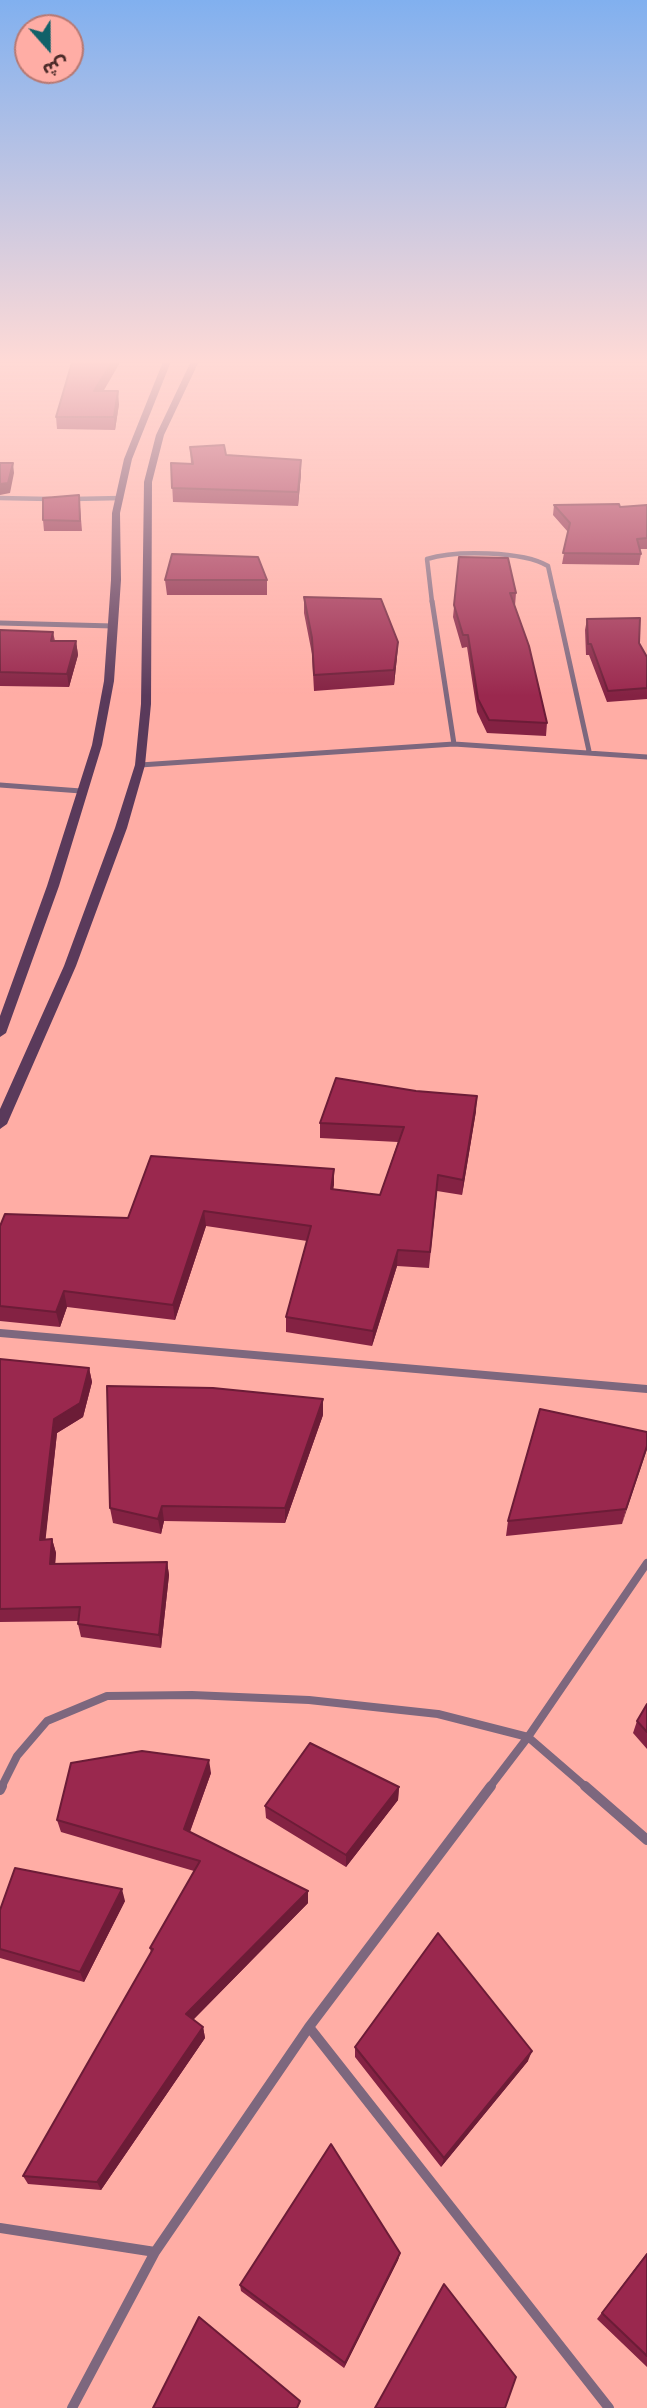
<!DOCTYPE html>
<html>
<head>
<meta charset="utf-8">
<style>
	body { margin:0 }
	#map { position:relative; width:647px; height:2408px; overflow:hidden; background:#ffada5; font-family:Inter,"Noto Sans Arabic",sans-serif }
	canvas { display:block }
	.north { position:absolute; left:14px; top:14px; width:70px; height:70px; box-sizing:border-box; background:#ffada5; border:2px solid #b77973; border-radius:50%; rotate:159deg; font-size:19px; font-weight:700; line-height:28px; text-align:center; color:#4b2a28 }
	.north::after { content:''; display:block; margin:auto; width:24px; height:32px; background:#116169; clip-path:polygon(50% 0,100% 100%,50% 72%,0 100%) }
</style>
</head>
<body>
<div id="map">
<canvas width="647" height="2408"></canvas>
<div class="north">ش</div>
</div>
<script>
const ctx = document.querySelector('canvas').getContext('2d');
ctx.lineJoin = 'round';
function stroke(path, color, width, dash) {
  ctx.strokeStyle = color;
  ctx.lineWidth = width;
  ctx.lineCap = dash ? 'butt' : 'round';
  ctx.setLineDash(dash || []);
  ctx.stroke(path);
}
function paint(path, color) {
  ctx.fillStyle = color;
  ctx.fill(path, 'evenodd');
}
const streetFar3 = new Path2D(`
	M 0,498 L 50,499
	M 73,499 L 121,498
	M 432,602 L 427,559 C 455,550 523,551 548,566 L 556,602`);
const streetFar2 = new Path2D(`
	M 432,601 L 454,744
	M 556,601 L 589,751
	M 0,623 L 113,626
	M 140,765 L 454,744 L 647,757
	M 0,785 L 81,791`);
const streetFar1 = new Path2D(`
	M 0,1333 L 647,1389
	M 1,1788 L 17,1756 L 47,1721 L 107,1696 L 192,1695 L 309,1700 L 438,1714 L 528,1737 L 587,1788
	M 489,1788 L 528,1737 L 647,1563`);
const street = new Path2D(`
	M 585,1786 L 647,1840
	M 0,1790 L 2,1786
	M 309,2027 L 609,2408
	M 0,2228 L 155,2252
	M 72,2408 L 155,2252 L 309,2027 L 491,1786`);
const secondary = new Path2D(`
	M 164,359 L 172,359 L 132,459 L 120,513 L 121,580 L 114,681 L 102,745 L 59,886 L 6,1033 L 0,1037 L 0,1016 L 47,886 L 92,745 L 104,681 L 111,580 L 112,513 L 124,459 Z
	M 192,359 L 200,359 L 164,435 L 152,482 L 151,704 L 145,765 L 127,828 L 76,966 L 7,1124 L 0,1129 L 0,1109 L 64,966 L 115,828 L 135,765 L 141,704 L 144,482 L 156,435 Z`);
const wall = new Path2D(`
	M 103,391 L 119,404 L 115,430 L 57,429 L 56,417 Z
	M 190,447 L 226,455 L 301,474 L 298,506 L 173,502 L 171,463 L 191,464 Z
	M 79,495 L 82,531 L 44,531 L 43,520 Z
	M 554,505 L 620,507 L 647,505 L 647,549 L 640,549 L 641,554 L 639,565 L 562,564 L 568,532 L 553,515 Z
	M 459,557 L 516,593 L 515,606 L 547,723 L 546,736 L 487,733 L 477,712 L 467,647 L 462,648 L 453,617 Z
	M 165,580 L 267,580 L 267,595 L 167,595 Z
	M 304,597 L 398,642 L 397,657 L 394,685 L 314,691 L 312,654 L 304,613 Z
	M 587,619 L 639,643 L 647,657 L 647,699 L 607,702 L 589,655 L 586,655 L 585,630 Z
	M 0,630 L 53,632 L 55,641 L 76,641 L 78,655 L 69,687 L 0,686 Z
	M 476,1111 L 462,1195 L 437,1191 L 429,1268 L 397,1266 L 372,1346 L 286,1332 L 286,1317 L 307,1241 L 206,1226 L 175,1320 L 67,1307 L 60,1327 L 0,1321 L 0,1226 L 128,1218 L 334,1169 L 333,1189 L 380,1195 L 398,1142 L 320,1138 L 320,1123 Z
	M 0,1359 L 89,1368 L 92,1382 L 83,1417 L 57,1433 L 45,1540 L 52,1539 L 56,1553 L 55,1564 L 167,1562 L 169,1575 L 161,1648 L 81,1637 L 78,1624 L 79,1621 L 0,1622 Z
	M 323,1415 L 285,1523 L 164,1521 L 161,1534 L 113,1523 L 110,1508 Z
	M 647,1432 L 622,1524 L 506,1536 L 508,1521 Z
	M 647,1704 L 647,1749 L 633,1733 L 637,1721 Z
	M 211,1773 L 190,1832 L 308,1891 L 308,1903 L 193,2020 L 203,2027 L 205,2038 L 101,2190 L 28,2184 L 23,2176 L 151,1953 L 150,1948 L 194,1871 L 61,1832 L 57,1820 Z
	M 399,1787 L 398,1800 L 346,1867 L 266,1818 L 265,1806 Z
	M 125,1901 L 84,1982 L 0,1958 L 0,1910 Z
	M 355,2047 L 528,2061 L 441,2167 L 355,2057 Z
	M 400,2253 L 398,2260 L 344,2368 L 241,2291 L 240,2285 Z
	M 647,2253 L 647,2367 L 597,2319 Z`);
const shadedWall = new Path2D(`
	M 114,359 L 122,359 L 96,404 L 94,391 Z
	M 118,391 L 119,404 L 115,430 L 114,417 Z
	M 301,460 L 301,474 L 298,506 L 298,492 Z
	M 13,463 L 14,473 L 10,493 L 0,495 L 0,484 Z
	M 76,641 L 78,655 L 69,687 L 67,674 Z
	M 398,642 L 397,657 L 394,685 L 394,670 Z
	M 477,1096 L 476,1111 L 462,1195 L 463,1180 Z
	M 334,1169 L 334,1185 L 331,1204 L 331,1189 Z
	M 204,1211 L 206,1226 L 175,1320 L 173,1305 Z
	M 398,1250 L 397,1266 L 372,1346 L 373,1331 Z
	M 64,1291 L 67,1307 L 60,1327 L 56,1312 Z
	M 89,1368 L 92,1382 L 83,1417 L 57,1433 L 44,1554 L 40,1540 L 54,1419 Z
	M 323,1399 L 323,1415 L 285,1523 L 285,1508 Z
	M 647,1446 L 647,1449 L 622,1524 L 626,1509 Z
	M 162,1506 L 164,1521 L 161,1534 L 158,1519 Z
	M 52,1539 L 56,1553 L 54,1578 L 50,1564 Z
	M 167,1562 L 169,1575 L 161,1648 L 159,1635 Z
	M 209,1760 L 211,1773 L 186,1842 L 184,1829 Z
	M 399,1787 L 398,1800 L 346,1867 L 346,1855 Z
	M 122,1889 L 125,1901 L 84,1982 L 80,1972 Z
	M 308,1891 L 308,1903 L 188,2025 L 186,2014 Z
	M 203,2027 L 205,2038 L 101,2190 L 97,2182 Z
	M 532,2051 L 528,2061 L 441,2167 L 444,2158 Z
	M 400,2253 L 398,2260 L 344,2368 L 345,2363 Z`);
const building = new Path2D(`
	M 73,359 L 114,359 L 94,391 L 118,391 L 114,417 L 56,417 Z
	M 224,445 L 226,455 L 301,460 L 298,492 L 172,488 L 171,463 L 193,464 L 190,447 Z
	M 0,463 L 13,463 L 8,483 L 0,484 Z
	M 79,495 L 80,521 L 43,520 L 43,498 Z
	M 619,504 L 620,507 L 647,505 L 647,538 L 637,539 L 641,554 L 563,553 L 570,523 L 554,505 Z
	M 172,554 L 258,557 L 267,580 L 165,580 Z
	M 459,557 L 508,558 L 516,593 L 510,593 L 529,646 L 547,723 L 489,720 L 478,699 L 468,635 L 463,635 L 454,605 Z
	M 304,597 L 381,599 L 398,642 L 394,670 L 314,675 L 312,638 Z
	M 640,618 L 639,643 L 647,657 L 647,688 L 608,691 L 591,644 L 588,644 L 587,619 Z
	M 0,630 L 53,632 L 51,641 L 76,641 L 67,674 L 0,672 Z
	M 336,1078 L 416,1091 L 477,1096 L 463,1180 L 438,1175 L 430,1252 L 398,1250 L 373,1331 L 286,1317 L 311,1226 L 204,1211 L 173,1305 L 64,1291 L 56,1312 L 0,1306 L 0,1226 L 5,1214 L 128,1218 L 151,1156 L 334,1169 L 331,1189 L 380,1195 L 404,1127 L 320,1123 Z
	M 0,1359 L 89,1368 L 80,1403 L 54,1419 L 40,1540 L 52,1539 L 50,1564 L 167,1562 L 159,1635 L 78,1624 L 80,1607 L 0,1609 Z
	M 107,1386 L 213,1388 L 323,1399 L 285,1508 L 162,1506 L 158,1519 L 110,1508 Z
	M 540,1409 L 647,1432 L 647,1446 L 626,1509 L 508,1521 Z
	M 647,1704 L 647,1732 L 637,1721 Z
	M 310,1743 L 399,1787 L 346,1855 L 265,1806 Z
	M 142,1751 L 209,1760 L 184,1829 L 308,1891 L 186,2014 L 203,2027 L 97,2182 L 23,2176 L 153,1949 L 150,1948 L 200,1861 L 57,1820 L 71,1763 Z
	M 15,1868 L 122,1889 L 80,1972 L 0,1949 L 0,1910 Z
	M 438,1933 L 532,2051 L 444,2158 L 355,2047 Z
	M 331,2144 L 400,2253 L 345,2363 L 240,2285 Z
	M 647,2254 L 647,2356 L 602,2313 Z
	M 444,2284 L 516,2377 L 505,2408 L 375,2408 Z
	M 199,2317 L 300,2401 L 297,2408 L 153,2408 Z`);
stroke(streetFar3, '#7d677e', 4.5);
stroke(streetFar2, '#7d677e', 5);
stroke(streetFar1, '#7d677e', 8);
stroke(street, '#7d677e', 10);
paint(secondary, '#5a3a5b');
paint(wall, '#842243');
paint(shadedWall, '#6c1c37');
paint(building, '#9a284e');
stroke(building, '#6c1c37', 2);
const sky = ctx.createLinearGradient(0, 0, 0, 696);
sky.addColorStop(0, '#81b0ef');
sky.addColorStop(0.52, '#ffdad6');
sky.addColorStop(1, '#ffdad600');
ctx.fillStyle = sky;
ctx.fillRect(0, 0, 647, 696);
</script>
</body>
</html>
